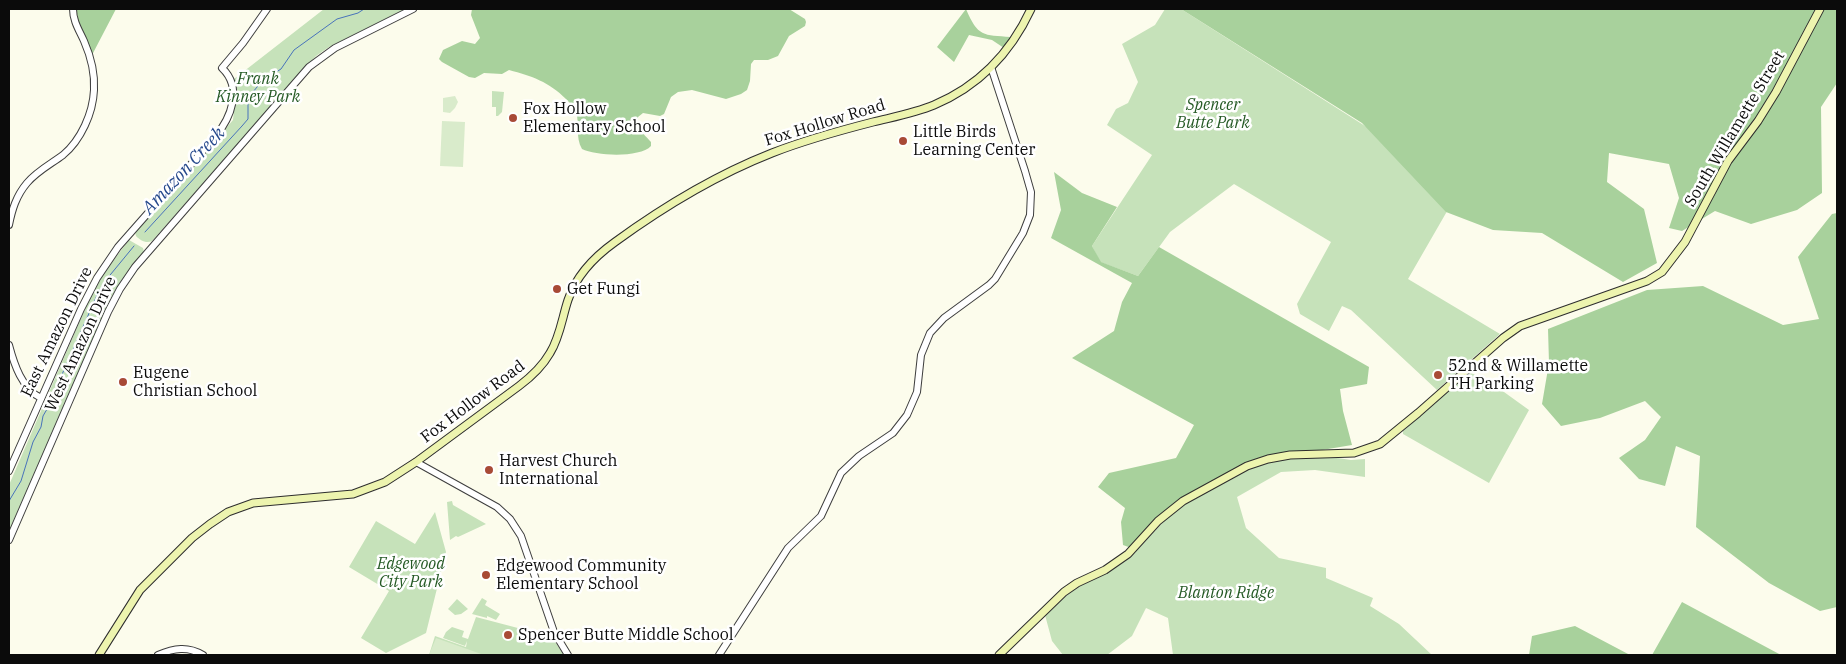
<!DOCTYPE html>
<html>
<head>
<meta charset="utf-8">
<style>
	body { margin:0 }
	#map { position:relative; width:1846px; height:664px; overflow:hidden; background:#fcfcec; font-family:"IBM Plex Serif",serif }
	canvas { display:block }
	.frame { position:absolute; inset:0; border:10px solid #0b0b0b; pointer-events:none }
</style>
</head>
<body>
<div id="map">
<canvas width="1846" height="664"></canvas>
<div class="frame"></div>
</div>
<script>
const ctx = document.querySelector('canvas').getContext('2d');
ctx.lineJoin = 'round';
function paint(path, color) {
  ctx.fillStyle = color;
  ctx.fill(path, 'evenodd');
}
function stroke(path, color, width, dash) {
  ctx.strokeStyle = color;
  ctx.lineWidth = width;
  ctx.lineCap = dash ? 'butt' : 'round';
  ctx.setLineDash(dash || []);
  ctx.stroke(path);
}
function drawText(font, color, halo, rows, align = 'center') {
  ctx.font = font + ' "IBM Plex Serif",serif';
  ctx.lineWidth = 5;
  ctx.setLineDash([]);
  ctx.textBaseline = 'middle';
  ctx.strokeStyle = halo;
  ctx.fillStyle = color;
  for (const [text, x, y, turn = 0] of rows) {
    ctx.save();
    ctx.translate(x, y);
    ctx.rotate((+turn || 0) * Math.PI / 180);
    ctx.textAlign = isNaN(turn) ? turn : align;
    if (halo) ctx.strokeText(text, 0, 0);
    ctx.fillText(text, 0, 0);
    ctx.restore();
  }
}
const green = new Path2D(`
	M 324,9 L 406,9 L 329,47 L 316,56 L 152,241 C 146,244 140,240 136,236 L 135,232 L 233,120 L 236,93 L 234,79 Z
	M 1165,9 L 1181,9 L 1461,187 L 1408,279 L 1500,334 L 1437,390 L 1351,310 L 1342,306 L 1329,331 L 1300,314 L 1297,304 L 1331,242 L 1234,184 L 1170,232 L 1138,276 L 1100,262 L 1092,246 L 1152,155 L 1107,125 L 1116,109 L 1128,103 L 1138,82 L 1122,44 L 1155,25 Z
	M 492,91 L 504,92 L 502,112 L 498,116 L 496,116 L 496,107 L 492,107 Z
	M 129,240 L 143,248 L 144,252 L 121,281 L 110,299 L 9,531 L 9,485 L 88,302 L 103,274 Z
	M 1470,372 L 1504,392 L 1529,410 L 1489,483 L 1403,434 L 1403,431 Z
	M 1331,457 L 1351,460 L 1365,459 L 1365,477 L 1315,470 L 1281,472 L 1237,497 L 1246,528 L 1279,558 L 1326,568 L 1326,578 L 1373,598 L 1370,606 L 1399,624 L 1432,655 L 1173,655 L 1168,618 L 1146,608 L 1132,636 L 1107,655 L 1063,655 L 1052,641 L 1045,615 L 1074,589 L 1106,573 L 1129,558 L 1170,515 L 1196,497 L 1248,469 L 1266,462 L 1283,459 Z
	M 452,501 L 453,505 L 486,524 L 458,537 L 456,536 L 450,540 L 447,502 Z
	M 435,512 L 446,552 L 426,633 L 386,653 L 361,638 L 389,591 L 349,567 L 376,521 L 415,544 Z
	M 482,598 L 487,601 L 485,605 L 500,614 L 496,620 L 487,616 L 487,618 L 472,614 Z
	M 457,599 L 468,609 L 461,614 L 455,615 L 448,609 Z
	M 476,617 L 552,637 L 564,655 L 429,655 L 435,636 L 466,647 L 467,641 L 465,646 L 443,638 L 446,632 L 452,627 L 464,631 L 462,637 L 468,639 Z`);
const forest = new Path2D(`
	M 76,9 L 116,9 L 92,55 L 79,23 Z
	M 472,9 L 789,9 L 805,19 L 806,22 L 805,26 L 789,36 L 778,56 L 768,60 L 754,60 L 751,64 L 750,81 L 747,90 L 741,94 L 726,99 L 692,90 L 678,92 L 671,97 L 664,114 L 660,116 L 643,113 L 638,117 C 635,130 644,133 651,142 L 651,146 C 640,158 596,156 582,149 C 575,137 580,124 576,112 C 574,107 570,103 566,99 C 549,82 532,76 509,70 L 502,74 L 484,73 L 475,78 L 469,77 L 442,62 L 439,59 L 443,50 L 462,41 L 475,44 L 480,38 L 471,15 Z
	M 966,9 C 978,37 983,35 1011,37 L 1004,48 L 992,40 L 969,35 L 954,62 L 937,47 Z
	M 1181,9 L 1837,9 L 1837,83 L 1821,107 L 1822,193 L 1797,210 L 1751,224 L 1715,211 L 1682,231 L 1669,228 L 1679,198 L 1669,164 L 1609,153 L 1607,182 L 1644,209 L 1657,263 L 1623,282 L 1542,233 L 1493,230 L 1446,212 L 1362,123 Z
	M 1054,172 L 1082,193 L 1117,207 L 1092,246 L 1101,262 L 1138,276 L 1159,247 L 1369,367 L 1367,384 L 1340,389 L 1343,411 L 1352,445 L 1274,458 L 1258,462 L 1183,501 L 1134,549 L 1123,545 L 1121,522 L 1125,508 L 1098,487 L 1109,473 L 1176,458 L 1194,425 L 1072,358 L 1114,331 L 1122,302 L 1132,283 L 1051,238 L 1061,210 Z
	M 1837,213 L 1837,607 L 1820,611 L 1769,583 L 1696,527 L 1700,456 L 1676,446 L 1665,486 L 1639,479 L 1619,458 L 1645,440 L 1661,417 L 1645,401 L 1600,418 L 1561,426 L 1542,404 L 1549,363 L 1548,329 L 1647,290 L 1703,286 L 1783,325 L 1819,319 L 1798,257 L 1832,214 Z
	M 1682,602 L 1781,655 L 1652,655 Z
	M 1575,626 L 1630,655 L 1529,655 L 1532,636 Z`);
const pitch = new Path2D(`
	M 455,96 L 458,102 L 455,108 L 450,113 L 443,112 L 443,98 Z
	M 442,121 L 465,122 L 463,167 L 440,166 Z
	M 436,638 L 484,655 L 429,655 Z`);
const stream = new Path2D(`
	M 145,232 L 242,126 L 248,119 L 248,98 L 262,81 L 281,69 L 294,50 L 337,19 L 358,13 L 364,9
	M 9,501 L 21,481 L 33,442 L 41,427 L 43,416 L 54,397 L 60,379 L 98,293 L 106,280 L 134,246`);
const tertiary = new Path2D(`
	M 9,225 C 12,210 16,196 27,183 C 37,171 51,164 63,155 C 81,140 93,113 94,90 C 95,73 91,57 84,41 C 79,30 73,21 73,9
	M 9,345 C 14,364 22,389 41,398
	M 416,462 L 497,507 L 510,519 L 521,536 L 554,632 L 568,655
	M 9,471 L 81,309 L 97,278 L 118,247 L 215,137 C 231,118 243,88 222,68 L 243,43 L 267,9
	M 9,540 L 108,312 L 120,289 L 135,267 L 309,67 L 335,48 L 413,9
	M 158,655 C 174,648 188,646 203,655
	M 719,655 L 788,548 L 821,516 L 841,473 L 859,456 L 893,433 L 907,415 L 917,392 L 921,355 L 930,333 L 944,318 L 989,285 L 995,279 L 1023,233 L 1030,215 L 1031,192 L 1025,171 L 991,67`);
const secondary = new Path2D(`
	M 99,655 L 140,590 L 192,538 L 210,524 L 228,512 L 253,503 L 353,494 L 385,482 L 416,462 L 519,386 C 531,377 542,367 550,353 C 560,337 562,318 568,300 C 576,276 594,257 615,242 C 663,207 716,175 772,153 C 805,140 838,131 873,122 C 893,117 915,113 934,105 C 979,86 1011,52 1031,9
	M 999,655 L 1064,592 L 1077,583 L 1105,570 L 1128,554 L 1158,521 L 1183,501 L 1247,466 L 1268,459 L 1290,455 L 1354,453 L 1380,444 L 1418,413 L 1503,338 L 1520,326 L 1647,281 L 1662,272 L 1685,242 L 1728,161 L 1758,121 L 1776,92 L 1820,9`);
const markers = [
	[513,118,5,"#a84a36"],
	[903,141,5,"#a84a36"],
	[557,289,5,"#a84a36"],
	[1438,375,5,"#a84a36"],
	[123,382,5,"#a84a36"],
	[489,470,5,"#a84a36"],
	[486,575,5,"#a84a36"],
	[508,635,5,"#a84a36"]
];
const parkNames = [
	["Frank",258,79],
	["Kinney Park",258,97],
	["Spencer",1213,105],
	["Butte Park",1213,123],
	["Edgewood",411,564],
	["City Park",411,582],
	["Blanton Ridge",1226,593]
];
const poiNames = [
	["Fox Hollow",523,109],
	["Elementary School",523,127],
	["Little Birds",913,132],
	["Learning Center",913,150],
	["Get Fungi",567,289],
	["52nd & Willamette",1448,366],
	["TH Parking",1448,384],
	["Eugene",133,373],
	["Christian School",133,391],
	["Harvest Church",499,461],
	["International",499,479],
	["Edgewood Community",496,566],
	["Elementary School",496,584],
	["Spencer Butte Middle School",518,635]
];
const streetNames = [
	["Fox Hollow Road",825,123,-17],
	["South Willamette Street",1735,129,-59],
	["East Amazon Drive",57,332,-64],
	["West Amazon Drive",81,344,-65],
	["Fox Hollow Road",473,402,-37]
];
const waterNames = [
	["Amazon Creek",184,171,-47]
];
paint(green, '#c6e2ba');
paint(forest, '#a8d19c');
paint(pitch, '#d9ebcb');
stroke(stream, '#4873bb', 1);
stroke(tertiary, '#3e3e3e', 8);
stroke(secondary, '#2d2d2d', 9);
stroke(tertiary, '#fff', 6);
stroke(secondary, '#edf4af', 7);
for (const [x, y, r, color] of markers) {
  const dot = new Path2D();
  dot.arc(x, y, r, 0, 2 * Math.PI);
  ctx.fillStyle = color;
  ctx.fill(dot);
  stroke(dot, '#fff', 2);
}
drawText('italic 16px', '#255a25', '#fff', parkNames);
drawText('16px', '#0b0b0b', '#fff', poiNames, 'left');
drawText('16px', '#0b0b0b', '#fff', streetNames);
drawText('italic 18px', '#26498c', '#fff', waterNames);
</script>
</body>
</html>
